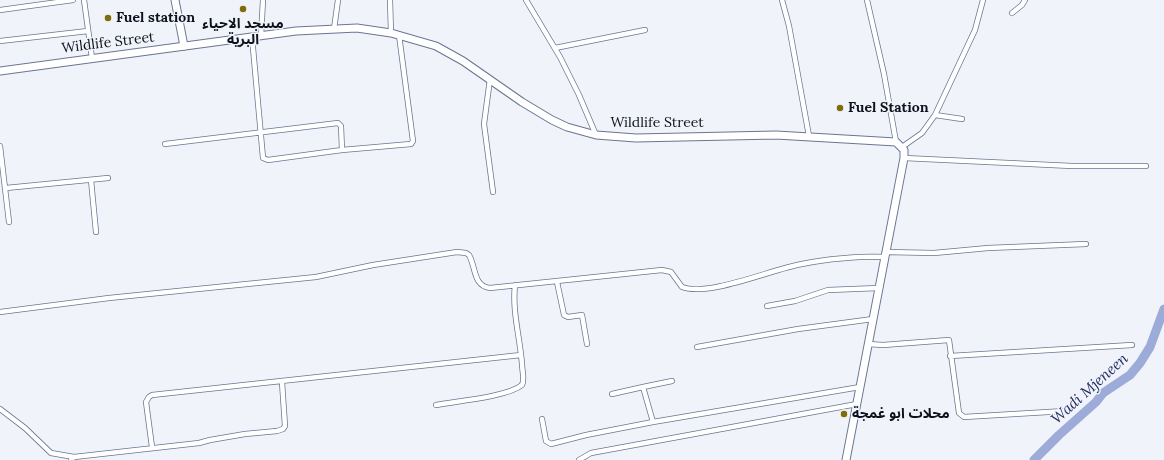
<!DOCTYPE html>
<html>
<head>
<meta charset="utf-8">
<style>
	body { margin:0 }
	canvas { display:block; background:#f0f3fa }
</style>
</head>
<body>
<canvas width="1164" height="460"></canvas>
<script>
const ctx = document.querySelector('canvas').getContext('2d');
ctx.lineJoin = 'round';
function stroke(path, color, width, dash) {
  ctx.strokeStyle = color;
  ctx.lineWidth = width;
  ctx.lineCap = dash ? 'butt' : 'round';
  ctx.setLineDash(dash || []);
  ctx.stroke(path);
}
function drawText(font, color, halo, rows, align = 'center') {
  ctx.font = font + ' Lora,"Noto Sans Arabic",serif';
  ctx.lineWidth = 3;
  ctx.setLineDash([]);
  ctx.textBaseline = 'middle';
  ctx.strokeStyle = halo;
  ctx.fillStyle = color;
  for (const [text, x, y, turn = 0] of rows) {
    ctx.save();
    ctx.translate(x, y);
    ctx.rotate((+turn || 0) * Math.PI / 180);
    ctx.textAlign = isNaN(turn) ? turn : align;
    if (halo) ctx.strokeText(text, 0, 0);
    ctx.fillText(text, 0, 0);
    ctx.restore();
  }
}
const river = new Path2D(`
	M 1034,460 L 1059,435 L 1096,402 L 1103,393 L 1130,375 L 1140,363 L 1150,347 L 1164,309`);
const street = new Path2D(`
	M 84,0 L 92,58
	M 390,0 L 391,33
	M 526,0 L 560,57 L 579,95 L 596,135
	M 782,0 L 789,26 L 809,136
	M 867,0 L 884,74 L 896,142
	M 0,10 L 73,0
	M 1012,13 L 1022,5 L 1025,0
	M 334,29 L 338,0
	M 261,36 L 263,0
	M 252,37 L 263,158 L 268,160 L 342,150 L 411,144 L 413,141 L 399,35
	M 0,41 L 88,31
	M 555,48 L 645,30
	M 490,79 L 484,124 L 493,192
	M 935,115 L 962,119
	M 165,144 L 338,123 L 341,126 L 342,150
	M 0,146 L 9,222
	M 902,147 L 922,133 L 935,115 L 975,30 L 983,0
	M 904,158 L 1072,166 L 1146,166
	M 91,180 L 96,232
	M 6,188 L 108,178
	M 886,252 L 934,253 L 988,248 L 1086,244
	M 557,282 L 564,315 L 568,317 L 582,315 L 587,344
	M 767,306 L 795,301 L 828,290 L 879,288
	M 0,312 L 109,298 L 316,277 L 373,265 L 457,252 L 466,253 L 469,255 C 476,267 473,286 490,288 L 662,270 L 671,272 L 682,287 C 709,297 772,269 802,264 C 825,259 861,256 885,257
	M 868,344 L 883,345 L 949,340 L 959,413 L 964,417 L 1065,411 L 1078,401
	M 697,347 L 798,329 L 873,319
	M 950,356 L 1132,345
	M 612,394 L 643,387
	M 436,405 C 457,401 507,397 522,385 C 525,379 522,371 522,364 C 520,338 512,311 515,285
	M 0,409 L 25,428 L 51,453 L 74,457
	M 542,419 L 546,441 L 551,444 L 586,435 L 653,422 L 860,387
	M 653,422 L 643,387 L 672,381
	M 152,447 L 146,402 L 149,397 L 152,395 L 521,355
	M 71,460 L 74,457 L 199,443 L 210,440 L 245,434 L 277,431 L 283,429 L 285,426 L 282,382
	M 579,460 L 591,453 L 857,404`);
const secondary = new Path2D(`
	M 175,0 L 184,46`);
const primary = new Path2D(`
	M 0,71 L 296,31 L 357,28 L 391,33 L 436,46 L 463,61 L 522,102 L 552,120 L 567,127 L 596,135 L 636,138 L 776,135 L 896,142 L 904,150 L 904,158 L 846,460`);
const markers = [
	[243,9,4,"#7e6d08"],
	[108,18,4,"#7e6d08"],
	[840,108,4,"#7e6d08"],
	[844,414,4,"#7e6d08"]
];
const poiNames = [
	["Fuel station",116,18],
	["مسجد الاحياء",243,24,"center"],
	["البرية",243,40,"center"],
	["Fuel Station",848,108],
	["محلات ابو غمجة",852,414]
];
const streetNames = [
	["Wildlife Street",108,43,-7],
	["Wildlife Street",657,123]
];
const waterNames = [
	["Wadi Mjeneen",1090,389,-42]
];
stroke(river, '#9cabd8', 9);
stroke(street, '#6a7592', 6);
stroke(secondary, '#6a7592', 9);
stroke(primary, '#6a7592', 9);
stroke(street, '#fff', 4.5);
stroke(secondary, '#fff', 7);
stroke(primary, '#fff', 7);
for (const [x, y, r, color] of markers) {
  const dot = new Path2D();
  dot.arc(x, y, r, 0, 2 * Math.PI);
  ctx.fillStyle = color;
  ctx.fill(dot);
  stroke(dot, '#f0f3fa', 1.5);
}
drawText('bold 14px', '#0e121d', '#f0f3fa', poiNames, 'left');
drawText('14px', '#0e121d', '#f0f3fa', streetNames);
drawText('italic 15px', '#212e64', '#f0f3fa', waterNames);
</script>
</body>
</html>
